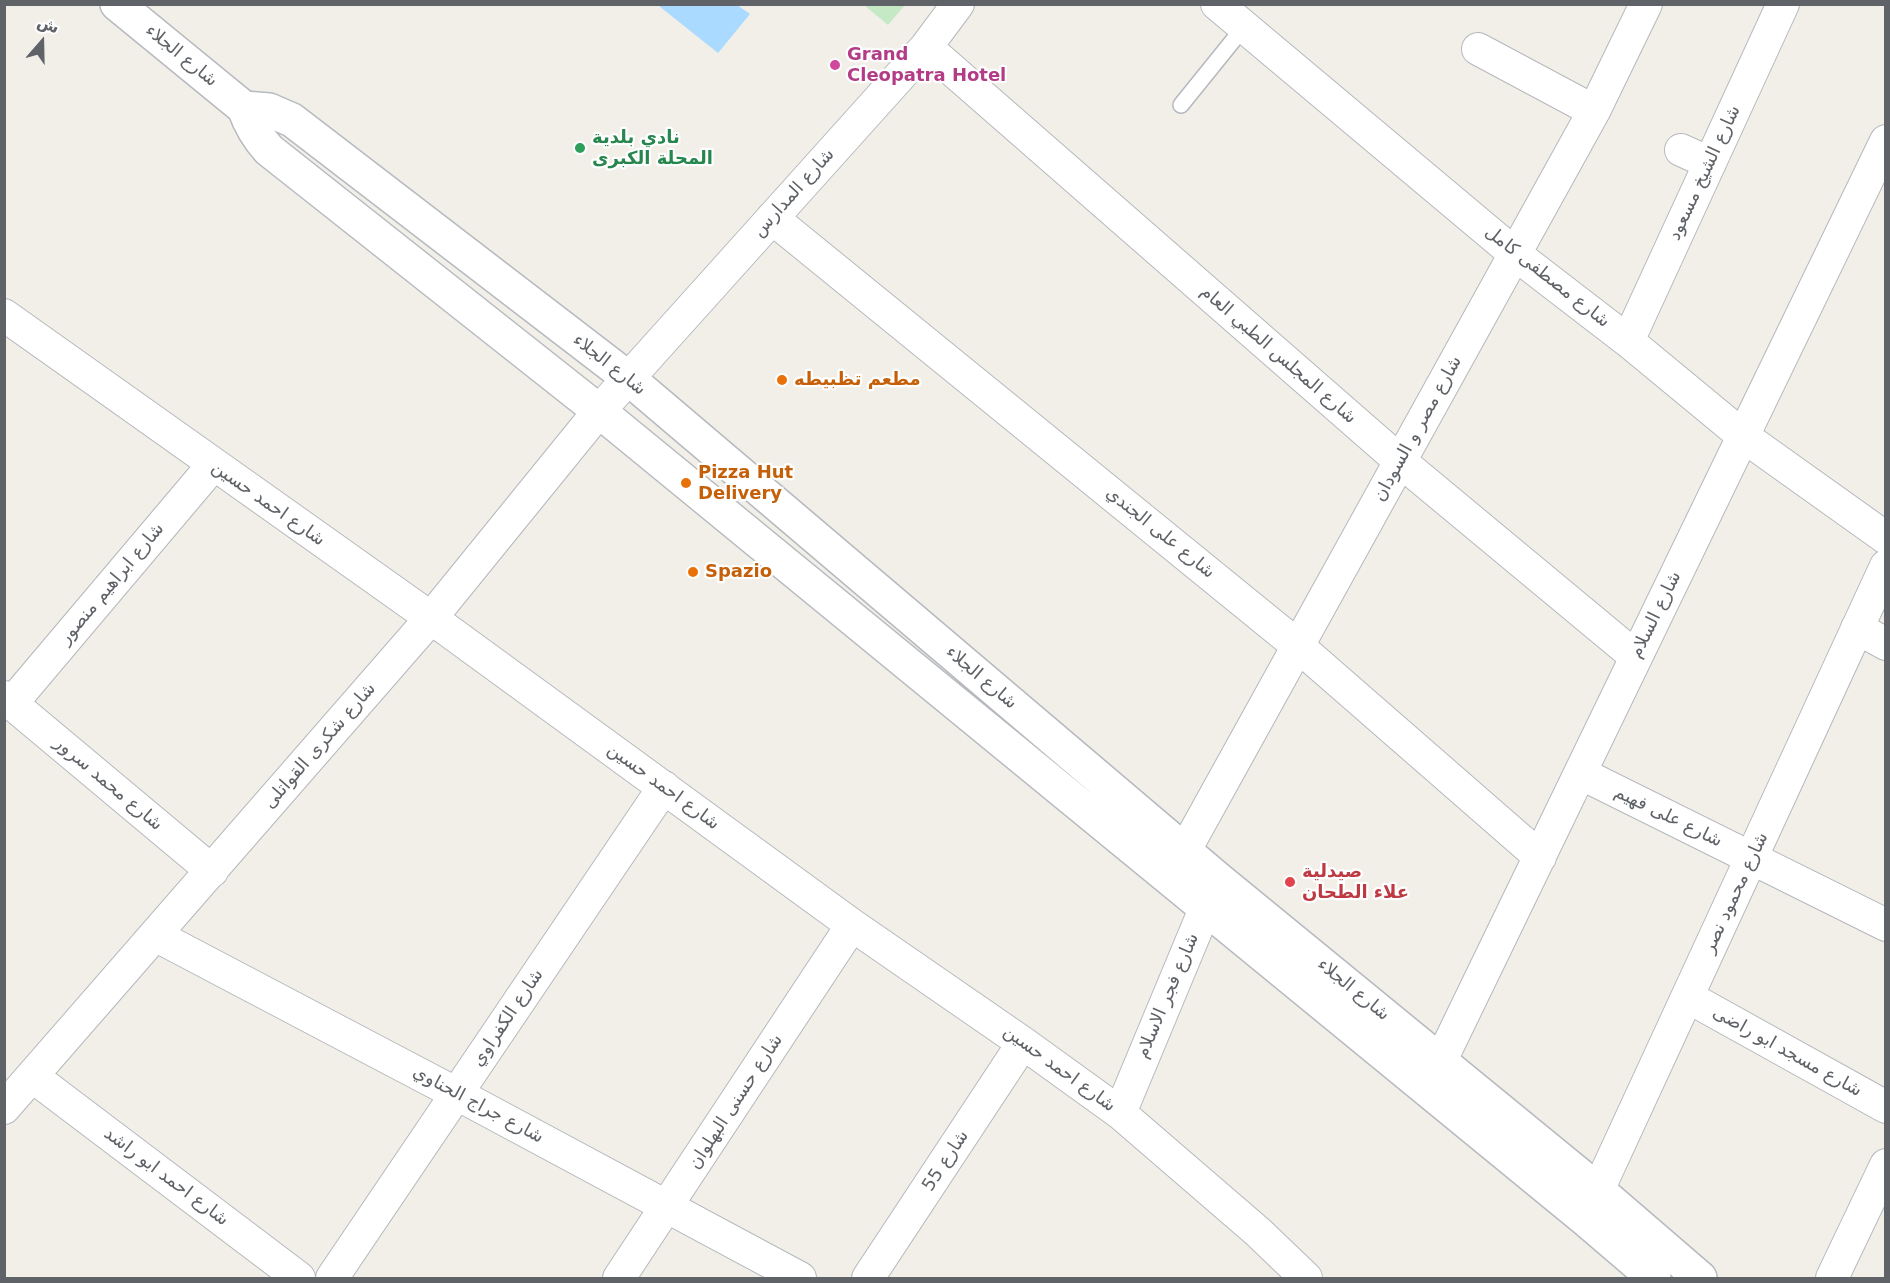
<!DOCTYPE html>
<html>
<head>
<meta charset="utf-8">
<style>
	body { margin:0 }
	#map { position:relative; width:1890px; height:1283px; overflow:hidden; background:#f1efe8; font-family:"DejaVu Sans","Noto Naskh Arabic",sans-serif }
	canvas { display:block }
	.frame { position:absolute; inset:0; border:6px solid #5f6368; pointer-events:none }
	.north { position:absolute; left:12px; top:12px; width:60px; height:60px; -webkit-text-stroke:4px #fff; paint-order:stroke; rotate:20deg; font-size:16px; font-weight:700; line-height:24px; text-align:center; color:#5f6368 }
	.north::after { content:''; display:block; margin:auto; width:21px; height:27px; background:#5f6368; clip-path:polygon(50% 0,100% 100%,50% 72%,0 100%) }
</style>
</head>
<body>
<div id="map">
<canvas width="1890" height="1283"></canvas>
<div class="frame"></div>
<div class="north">ش</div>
</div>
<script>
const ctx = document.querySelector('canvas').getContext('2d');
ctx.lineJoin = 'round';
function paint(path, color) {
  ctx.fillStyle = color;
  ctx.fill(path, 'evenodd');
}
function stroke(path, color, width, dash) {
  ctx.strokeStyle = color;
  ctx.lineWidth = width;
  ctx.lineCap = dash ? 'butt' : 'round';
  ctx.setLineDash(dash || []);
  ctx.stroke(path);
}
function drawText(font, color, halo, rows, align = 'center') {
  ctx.font = font + ' "DejaVu Sans","Noto Naskh Arabic",sans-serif';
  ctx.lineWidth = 4.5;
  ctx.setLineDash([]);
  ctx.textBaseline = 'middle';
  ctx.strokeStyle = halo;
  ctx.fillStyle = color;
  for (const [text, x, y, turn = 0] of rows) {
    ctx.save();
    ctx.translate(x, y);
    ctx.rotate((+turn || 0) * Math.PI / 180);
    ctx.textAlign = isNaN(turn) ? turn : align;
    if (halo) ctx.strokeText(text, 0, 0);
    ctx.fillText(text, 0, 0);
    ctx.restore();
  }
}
const green = new Path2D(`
	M 864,5 L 905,5 L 888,25 Z`);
const water = new Path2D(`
	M 661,4 L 737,5 L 750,14 L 718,53 L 659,6 Z`);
const lane = new Path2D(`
	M 1181,105 L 1244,27`);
const street = new Path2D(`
	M 1217,4 L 1515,254 L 1628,341 L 1743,436 L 1886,538
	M 926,47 L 1400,461 L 1636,657
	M 1478,49 L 1594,111
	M 1681,150 L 1710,163
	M 772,218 L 1298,646 L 1540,857
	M 4,315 L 431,618 L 852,925 L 1023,1043 L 1120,1113 L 1258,1232 L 1306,1278
	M 1628,341 L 1783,4
	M 1857,628 L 1886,644
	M 4,697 L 212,871
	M 12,703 L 213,465
	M 1580,773 L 1886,925
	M 1185,850 L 1594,111 L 1646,4
	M 155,935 L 457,1094 L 800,1278
	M 1688,997 L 1886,1107
	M 32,1076 L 299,1278
	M 1429,1085 L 1886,141
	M 4,1108 L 431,618 L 599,411 L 926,47 L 958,4
	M 1120,1113 L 1215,885
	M 1587,1214 L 1886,566
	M 332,1278 L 664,787
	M 619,1278 L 852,925
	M 868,1278 L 1023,1043
	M 1832,1278 L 1886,1165`);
const secondary = new Path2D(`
	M 117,4 L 244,108 C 250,125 257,137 269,150 L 599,411 L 1585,1219 L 1654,1278
	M 244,108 L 269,110 L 292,120 L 628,378 L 1218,879 L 1599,1191 L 1700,1278`);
const markers = [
	[835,65,6,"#d1479c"],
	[580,148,6,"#2e9e5b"],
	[782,380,6,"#e8710a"],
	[686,483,6,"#e8710a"],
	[693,572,6,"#e8710a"],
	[1290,882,6,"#e0444e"]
];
const hotelNames = [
	["Grand",847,55],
	["Cleopatra Hotel",847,76]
];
const streetNames = [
	["شارع الجلاء",181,56,39],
	["شارع الشيخ مسعود",1705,173,-65],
	["شارع المدارس",794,193,-48],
	["شارع مصطفى كامل",1547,277,38],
	["شارع المجلس الطبي العام",1278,355,41],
	["شارع الجلاء",609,365,38],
	["شارع مصر و السودان",1418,429,-61],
	["شارع احمد حسين",268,504,35],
	["شارع على الجندي",1160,533,39],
	["شارع ابراهيم منصور",112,584,-50],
	["شارع السلام",1656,615,-64],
	["شارع الجلاء",981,678,40],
	["شارع شكرى القواتلى",320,746,-49],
	["شارع محمد سرور",108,784,40],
	["شارع احمد حسين",663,787,36],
	["شارع على فهيم",1668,817,26],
	["شارع محمود نصر",1736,893,-65],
	["شارع الجلاء",1353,990,39],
	["شارع فجر الاسلام",1168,996,-67],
	["شارع الكفراوي",508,1018,-56],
	["شارع مسجد ابو راضى",1787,1052,29],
	["شارع احمد حسين",1059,1069,36],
	["شارع حسنى البهلوان",736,1102,-57],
	["شارع جراج الحناوي",478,1105,28],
	["شارع 55",946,1161,-57],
	["شارع احمد ابو راشد",166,1177,37]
];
const leisureNames = [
	["نادي بلدية",592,138],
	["المحلة الكبرى",592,159]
];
const foodNames = [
	["مطعم تظبيطه",794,380],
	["Pizza Hut",698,473],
	["Delivery",698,494],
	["Spazio",705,572]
];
const healthNames = [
	["صيدلية",1302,872],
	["علاء الطحان",1302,893]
];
paint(green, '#c5e8c5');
paint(water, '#aadaff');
stroke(lane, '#b5b8bc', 18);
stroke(street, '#b5b8bc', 34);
stroke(secondary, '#b6babf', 36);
stroke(lane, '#fff', 15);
stroke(street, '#fff', 32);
stroke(secondary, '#fff', 33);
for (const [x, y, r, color] of markers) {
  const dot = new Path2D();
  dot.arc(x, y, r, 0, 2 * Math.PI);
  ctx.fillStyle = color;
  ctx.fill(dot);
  stroke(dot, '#fff', 2);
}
drawText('bold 18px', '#b23c85', '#fff', hotelNames, 'left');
drawText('18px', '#5f6368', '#fff', streetNames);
drawText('bold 18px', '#27864d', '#fff', leisureNames, 'left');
drawText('bold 18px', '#c56008', '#fff', foodNames, 'left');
drawText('bold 18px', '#be3a42', '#fff', healthNames, 'left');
</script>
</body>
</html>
